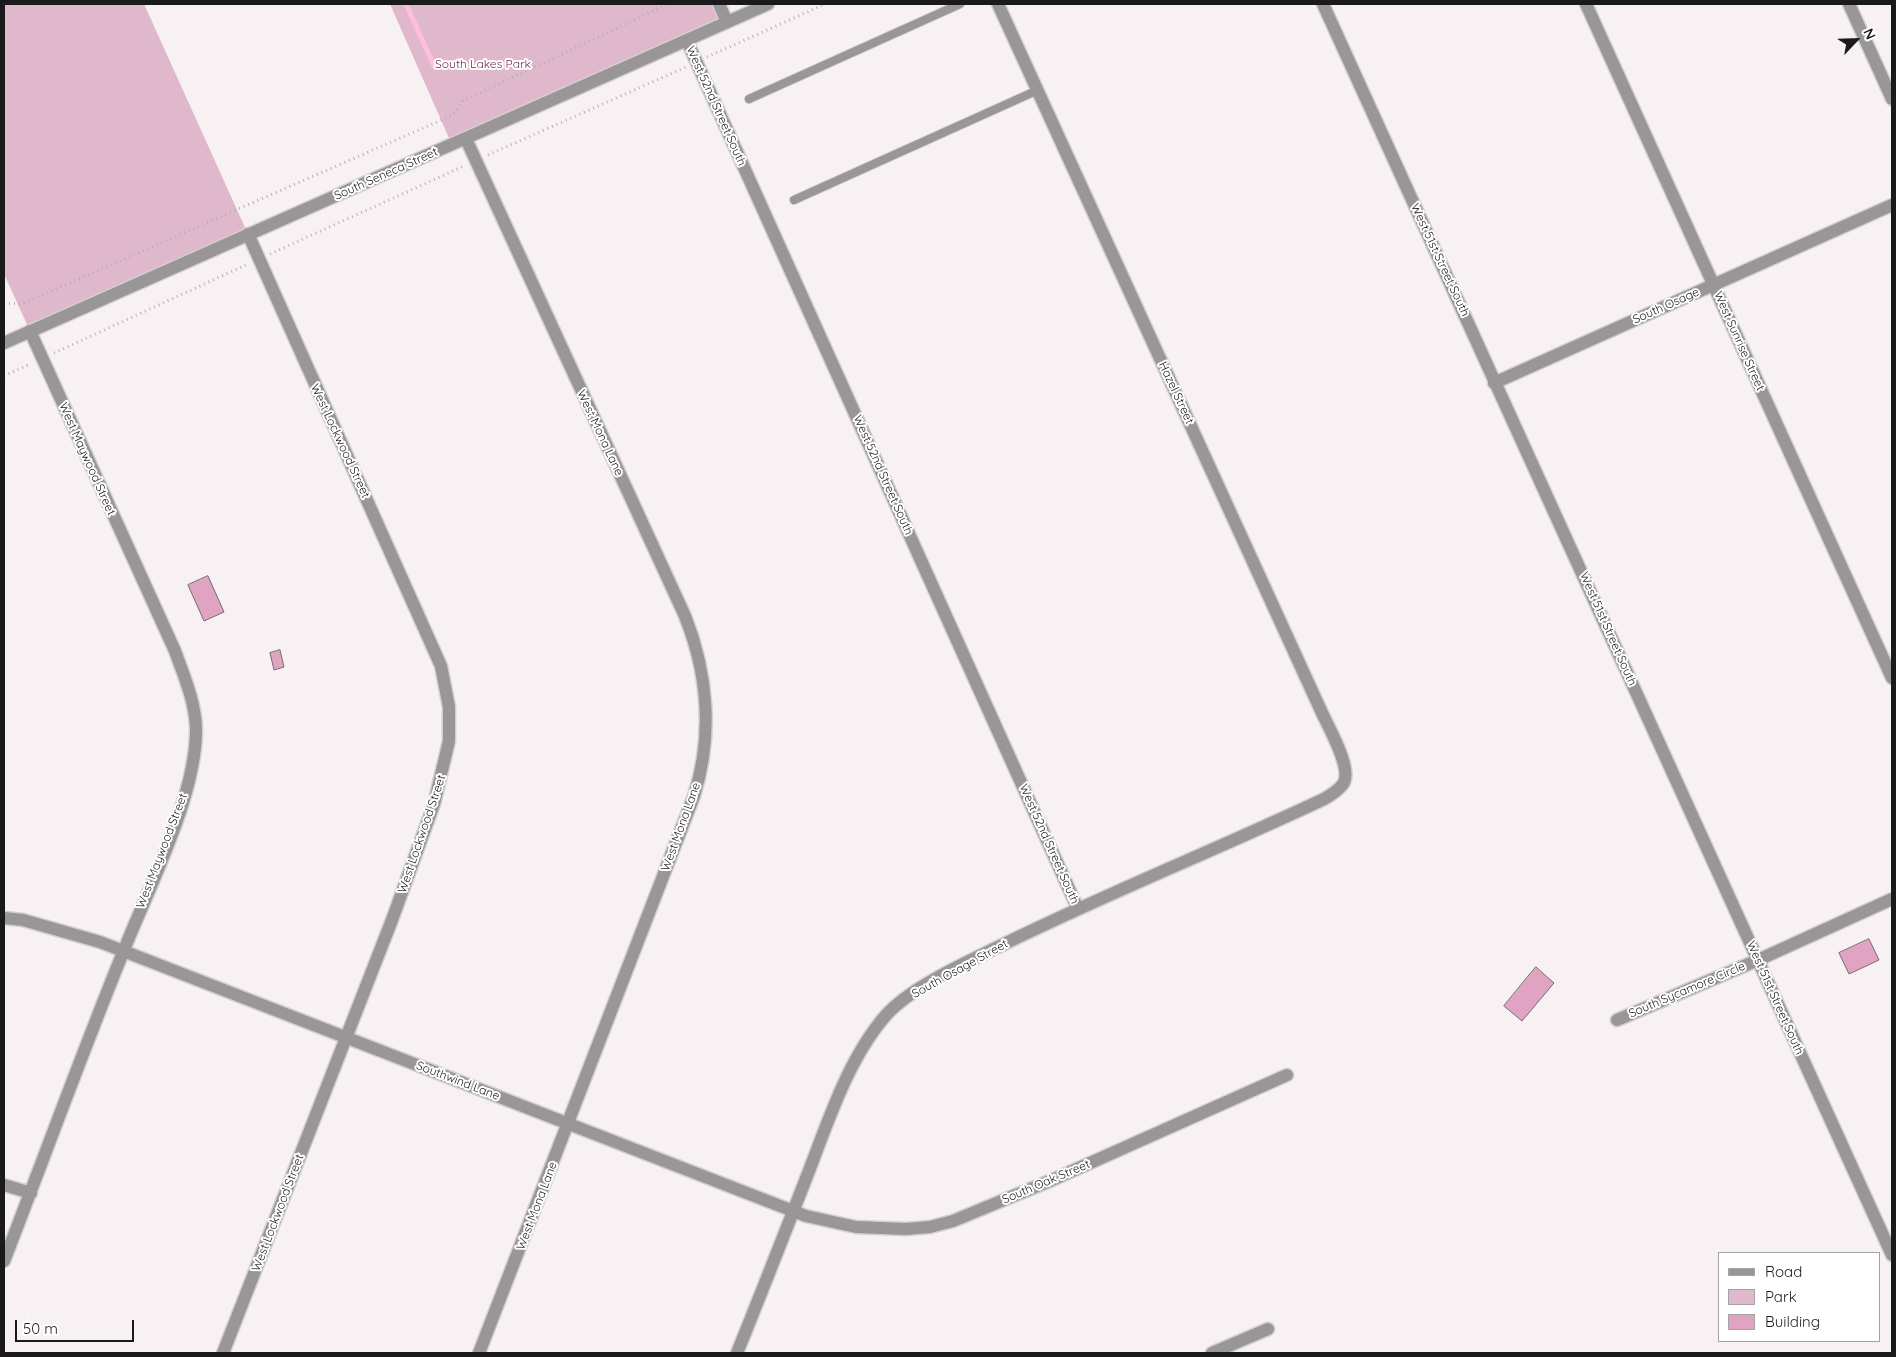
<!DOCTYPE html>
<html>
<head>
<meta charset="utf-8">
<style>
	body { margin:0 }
	#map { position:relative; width:1896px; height:1357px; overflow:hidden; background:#f7f1f4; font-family:Quicksand,sans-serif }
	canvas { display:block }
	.frame { position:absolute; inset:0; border:5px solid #1b1a1a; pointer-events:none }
	.legend { position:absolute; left:1718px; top:1252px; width:162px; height:90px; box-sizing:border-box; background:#fff; border:1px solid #a4a3a3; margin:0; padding:6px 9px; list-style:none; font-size:15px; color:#1b1a1a }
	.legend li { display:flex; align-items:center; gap:10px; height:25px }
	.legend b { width:25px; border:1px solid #a4a3a3 }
	.north { position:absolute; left:1831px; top:15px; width:50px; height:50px; -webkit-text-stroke:4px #fff; paint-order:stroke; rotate:66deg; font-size:14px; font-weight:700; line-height:20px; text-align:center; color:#1b1a1a }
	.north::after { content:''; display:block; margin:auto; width:18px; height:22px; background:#1b1a1a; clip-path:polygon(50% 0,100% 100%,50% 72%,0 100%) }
	.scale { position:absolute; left:15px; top:1320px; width:119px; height:22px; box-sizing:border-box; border:2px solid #1b1a1a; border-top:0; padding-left:6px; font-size:15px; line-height:18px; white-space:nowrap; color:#1b1a1a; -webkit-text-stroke:4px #fff; paint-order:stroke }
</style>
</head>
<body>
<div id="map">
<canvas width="1896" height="1357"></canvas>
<div class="frame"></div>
<ul class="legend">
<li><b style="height:6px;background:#989697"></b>Road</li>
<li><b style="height:14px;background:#e0b8cb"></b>Park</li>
<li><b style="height:14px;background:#e1a3c2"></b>Building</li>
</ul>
<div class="north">N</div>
<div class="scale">50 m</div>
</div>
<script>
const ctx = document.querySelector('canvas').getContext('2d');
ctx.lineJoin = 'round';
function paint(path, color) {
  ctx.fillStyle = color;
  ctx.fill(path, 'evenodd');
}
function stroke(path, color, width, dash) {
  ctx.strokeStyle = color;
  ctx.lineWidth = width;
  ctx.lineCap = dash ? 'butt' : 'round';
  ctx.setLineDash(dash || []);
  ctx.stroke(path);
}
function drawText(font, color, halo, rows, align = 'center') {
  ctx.font = font + ' Quicksand,sans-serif';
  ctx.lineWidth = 4;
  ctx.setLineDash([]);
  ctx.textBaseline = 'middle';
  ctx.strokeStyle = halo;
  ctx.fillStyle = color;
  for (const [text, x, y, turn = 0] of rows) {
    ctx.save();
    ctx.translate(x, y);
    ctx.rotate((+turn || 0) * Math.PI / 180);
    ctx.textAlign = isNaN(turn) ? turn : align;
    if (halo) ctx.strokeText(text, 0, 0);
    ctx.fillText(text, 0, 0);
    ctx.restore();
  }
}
const green = new Path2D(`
	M 4,4 L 144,4 L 248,234 L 30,331 L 4,274 Z
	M 390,4 L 719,4 L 727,22 L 452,145 Z`);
const stream = new Path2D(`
	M 406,4 L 435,68`);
const building = new Path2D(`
	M 208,576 L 224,612 L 204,621 L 188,585 Z
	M 280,650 L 284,667 L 274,670 L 270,653 Z
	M 1869,939 L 1879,960 L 1849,974 L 1839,953 Z
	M 1536,967 L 1554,983 L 1522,1021 L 1504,1006 Z`);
const path = new Path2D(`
	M 707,57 L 825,4
	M 488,155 L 686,67
	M 270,254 L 464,166
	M 4,303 L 21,304 L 453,115 L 463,101 L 668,4
	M 54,353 L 248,264
	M 4,376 L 30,364`);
const service = new Path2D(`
	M 749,99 L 960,4
	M 794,200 L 1038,90`);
const minor = new Path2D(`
	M 719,4 L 727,22
	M 1323,4 L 1892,1255
	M 1586,4 L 1892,678
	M 1849,4 L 1892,99
	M 687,41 L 1078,909
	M 466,139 L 685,616 C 708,674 713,736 694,796 L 479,1353
	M 1494,383 L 1892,205
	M 4,918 L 23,920 L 100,942 L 806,1216 L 856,1227 L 906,1229 L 930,1227 L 953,1221 L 1052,1180 L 1287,1075
	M 1617,1020 L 1758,960 L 1892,899
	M 4,1185 L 31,1193
	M 4,1261 C 44,1158 82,1053 124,950 C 149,887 197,795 196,728 C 195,701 184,676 175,651 L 30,331
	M 223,1353 L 392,920 L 434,804 L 449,741 L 449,707 L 441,666 L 248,234
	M 737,1353 C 761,1294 784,1235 807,1176 C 828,1122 848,1058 887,1014 C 912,987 965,963 998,947 C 1105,894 1216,850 1324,799 C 1331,795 1338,791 1343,784 C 1353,770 1330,730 1323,715 L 998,4
	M 1212,1353 L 1268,1329`);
const tertiary = new Path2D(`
	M 4,343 L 768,4`);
const parkNames = [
	["South Lakes Park",483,64]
];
const streetNames = [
	["West 52nd Street South",716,106,66],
	["South Seneca Street",386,174,-24],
	["West 51st Street South",1440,260,65],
	["South Osage",1666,306,-24],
	["West Sunrise Street",1739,341,66],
	["Hazel Street",1176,393,65],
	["West Mona Lane",600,433,65],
	["West Lockwood Street",340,441,65],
	["West Maywood Street",87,459,66],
	["West 52nd Street South",883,475,66],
	["West 51st Street South",1608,629,66],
	["West Mona Lane",681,827,-70],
	["West Lockwood Street",422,834,-71],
	["West 52nd Street South",1049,844,66],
	["West Maywood Street",162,851,-69],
	["South Osage Street",960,969,-29],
	["South Sycamore Circle",1687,990,-23],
	["West 51st Street South",1775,998,66],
	["Southwind Lane",458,1081,21],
	["South Oak Street",1046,1182,-23],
	["West Mona Lane",537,1206,-69],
	["West Lockwood Street",278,1213,-69]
];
paint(green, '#e0b8cb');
stroke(stream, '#febfdd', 5);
paint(building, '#e1a3c2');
stroke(building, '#726d6f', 1);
stroke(service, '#d4cfd1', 10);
stroke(minor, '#d4cfd1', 15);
stroke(tertiary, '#d4cfd1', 15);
stroke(path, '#b5b0b2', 3, [1, 4]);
stroke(service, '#989697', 8);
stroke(minor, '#989697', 12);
stroke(tertiary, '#989697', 12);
drawText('12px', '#712952', '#fff', parkNames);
drawText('12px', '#1b1a1a', '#fff', streetNames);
</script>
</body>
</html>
